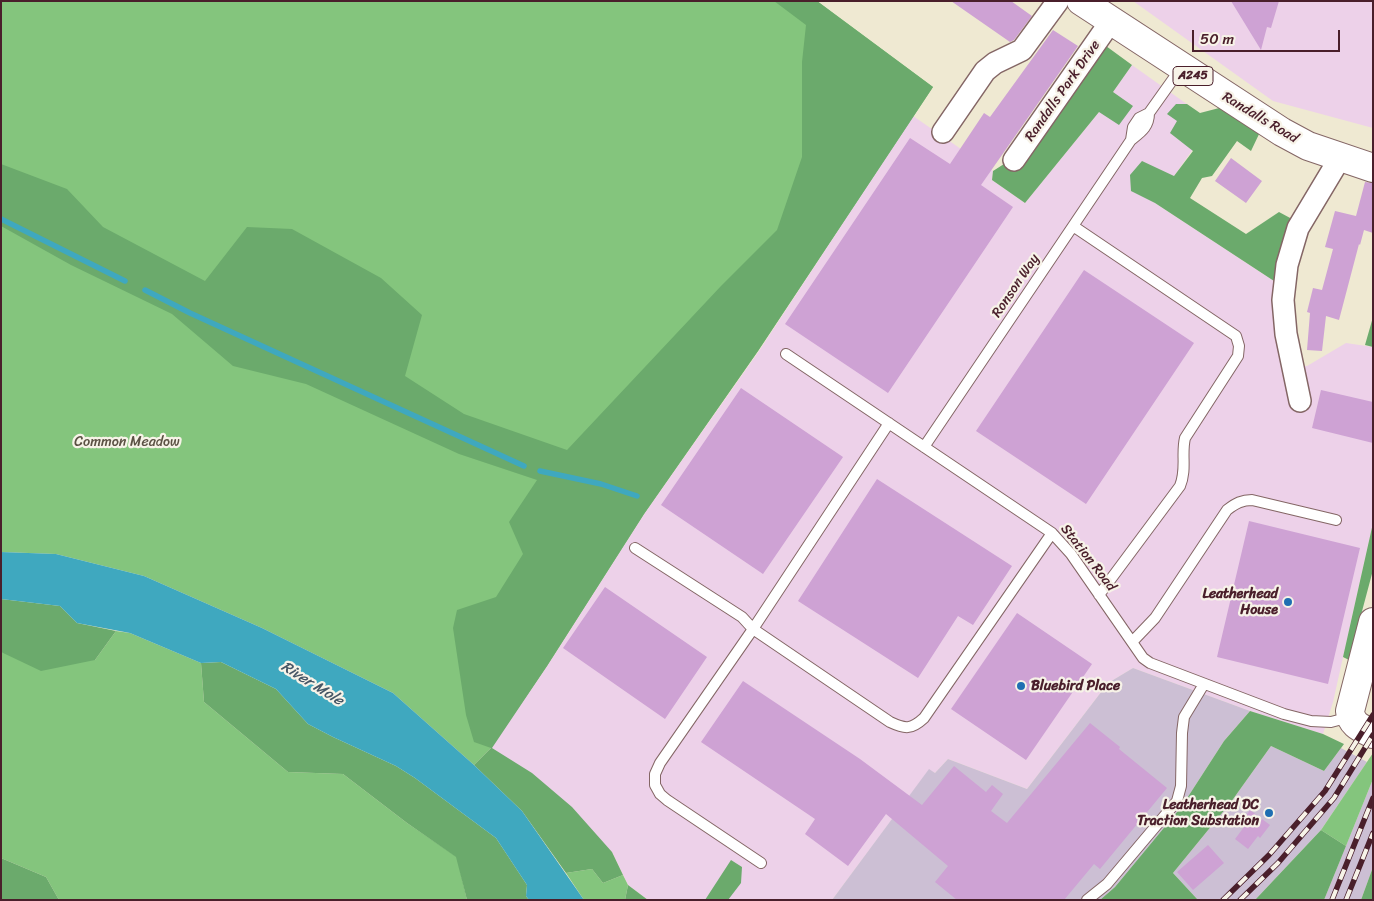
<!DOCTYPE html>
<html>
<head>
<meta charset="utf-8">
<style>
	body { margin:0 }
	#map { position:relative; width:1374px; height:901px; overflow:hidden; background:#efe9d2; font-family:Sriracha,sans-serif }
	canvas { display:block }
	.frame { position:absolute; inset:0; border:2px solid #4a1f2b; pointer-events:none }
	.scale { position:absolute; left:1192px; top:30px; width:148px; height:22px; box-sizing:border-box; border:2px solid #4a1f2b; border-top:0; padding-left:6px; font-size:15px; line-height:18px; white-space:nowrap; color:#4a1f2b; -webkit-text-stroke:4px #f7f3e8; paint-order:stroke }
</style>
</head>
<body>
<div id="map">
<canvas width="1374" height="901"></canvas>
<div class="frame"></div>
<div class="scale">50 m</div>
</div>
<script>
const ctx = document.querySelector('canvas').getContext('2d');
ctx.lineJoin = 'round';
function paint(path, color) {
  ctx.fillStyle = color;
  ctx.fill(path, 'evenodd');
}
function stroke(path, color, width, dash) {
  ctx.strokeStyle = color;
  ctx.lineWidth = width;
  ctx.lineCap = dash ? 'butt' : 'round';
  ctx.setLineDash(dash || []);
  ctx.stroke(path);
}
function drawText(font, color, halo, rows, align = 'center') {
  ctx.font = font + ' Sriracha,sans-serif';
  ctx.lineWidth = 4.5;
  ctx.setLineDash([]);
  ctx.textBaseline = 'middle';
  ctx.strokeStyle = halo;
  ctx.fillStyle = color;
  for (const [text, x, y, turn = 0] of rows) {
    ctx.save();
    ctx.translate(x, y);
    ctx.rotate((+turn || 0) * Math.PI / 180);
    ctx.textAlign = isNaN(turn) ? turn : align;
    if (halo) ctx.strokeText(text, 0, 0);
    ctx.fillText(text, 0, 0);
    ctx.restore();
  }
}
const built = new Path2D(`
	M 1133,1 L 1373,1 L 1373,128 L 1273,101 Z
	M 1132,65 L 1212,122 L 1155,203 L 1274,281 L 1282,366 L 1307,366 L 1346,343 L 1373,347 L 1373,523 L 1333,702 L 1323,734 L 1250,711 L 1133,668 L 1108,683 L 1027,789 L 948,759 L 935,773 L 929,770 L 832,900 L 648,900 L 628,885 L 612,852 L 491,748 L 547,666 L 644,514 L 759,351 L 913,116 L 993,171 L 992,180 L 1025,203 L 1099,112 Z`);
const industrial = new Path2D(`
	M 1133,668 L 1250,711 L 1224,741 L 1182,806 L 1115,887 L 1100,900 L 832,900 L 929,769 L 935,773 L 948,759 L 1027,789 L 1108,683 Z
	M 1271,746 L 1324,771 L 1341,748 L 1367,762 L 1321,830 L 1255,900 L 1198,900 L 1173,873 L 1231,802 Z
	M 1373,779 L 1373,867 L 1361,900 L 1324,900 Z`);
const green = new Path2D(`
	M 1,1 L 817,1 L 933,87 L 758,351 L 644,514 L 547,666 L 491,748 L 474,765 L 393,693 L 262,628 L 144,576 L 56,554 L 1,552 Z
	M 116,631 L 130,633 L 201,663 L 204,702 L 288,772 L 343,774 L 407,823 L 457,857 L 467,900 L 59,900 L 46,877 L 1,858 L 1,652 L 95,660 Z
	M 1373,753 L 1373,779 L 1346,846 L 1321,830 Z
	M 592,869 L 603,883 L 623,875 L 628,885 L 625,900 L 584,900 L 566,873 Z`);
const forest = new Path2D(`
	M 774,1 L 817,1 L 933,87 L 758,351 L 644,514 L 547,666 L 492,748 L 532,773 L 572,807 L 612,852 L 623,875 L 603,883 L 592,869 L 566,873 L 522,811 L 474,765 L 491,748 L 474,742 L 466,715 L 453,628 L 457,610 L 496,597 L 523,554 L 509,522 L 537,480 L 459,454 L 306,384 L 233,366 L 172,314 L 71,265 L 1,226 L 1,164 L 67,189 L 103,227 L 205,281 L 247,227 L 292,229 L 381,278 L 422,315 L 405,376 L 464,414 L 567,450 L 721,286 L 777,230 L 802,157 L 802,62 L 806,25 Z
	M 1106,46 L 1132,65 L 1113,92 L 1133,106 L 1119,125 L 1099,112 L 1025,203 L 992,180 L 993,171 L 1004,164 L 1017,170 Z
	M 1176,104 L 1187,104 L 1200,113 L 1223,107 L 1260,132 L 1251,151 L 1237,141 L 1212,176 L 1202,178 L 1190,198 L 1246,234 L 1279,212 L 1292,219 L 1274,281 L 1155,203 L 1131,191 L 1130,175 L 1142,161 L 1174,176 L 1193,151 L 1170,133 L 1177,121 L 1167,114 Z
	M 1373,317 L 1373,347 L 1365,345 Z
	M 1373,523 L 1373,570 L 1349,660 L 1343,657 Z
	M 1,599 L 60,606 L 77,623 L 116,631 L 95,660 L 41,671 L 1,652 Z
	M 221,662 L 276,689 L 308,724 L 333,737 L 396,766 L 415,778 L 496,838 L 527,885 L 526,896 L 529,900 L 467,900 L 456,857 L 407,823 L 343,774 L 288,772 L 204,702 L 201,663 Z
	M 1250,711 L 1323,734 L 1344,744 L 1324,771 L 1271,746 L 1231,802 L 1173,873 L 1198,900 L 1100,900 L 1115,887 L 1182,806 L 1224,741 Z
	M 1321,830 L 1346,846 L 1324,900 L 1255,900 Z
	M 1,858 L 46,877 L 59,900 L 1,900 Z
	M 731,860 L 742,867 L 741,883 L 728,900 L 705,900 Z
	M 1373,867 L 1373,900 L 1361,900 Z
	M 628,885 L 648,900 L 625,900 Z`);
const water = new Path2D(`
	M 1,552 L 56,554 L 144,576 L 262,628 L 393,693 L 474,765 L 522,811 L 584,900 L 529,900 L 526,896 L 527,885 L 496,838 L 415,778 L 396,766 L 333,737 L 308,724 L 276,689 L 221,662 L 201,663 L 130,633 L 77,623 L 60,606 L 1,599 Z`);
const stream = new Path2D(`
	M 1,219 L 125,281
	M 145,290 L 190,313 L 524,466
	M 540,471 L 601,484 L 637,496`);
const building = new Path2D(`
	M 951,1 L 1011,1 L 1032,16 L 1014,40 L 1010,42 Z
	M 1231,1 L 1279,1 L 1271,28 L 1267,27 L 1261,50 Z
	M 1053,30 L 1078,46 L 981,185 L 1013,207 L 888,393 L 785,324 L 910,138 L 950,164 L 984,113 L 990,117 Z
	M 1231,158 L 1262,181 L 1246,203 L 1215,181 Z
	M 1365,182 L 1373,183 L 1373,233 L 1364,230 L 1360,245 L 1359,244 L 1339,320 L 1326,316 L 1322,351 L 1307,350 L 1310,313 L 1307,312 L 1313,288 L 1322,290 L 1333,249 L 1325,247 L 1335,211 L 1356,216 Z
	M 1084,270 L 1194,343 L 1086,504 L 976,431 Z
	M 741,388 L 843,457 L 763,574 L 661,505 Z
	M 1321,390 L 1373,402 L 1373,443 L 1312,428 Z
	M 877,479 L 1012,566 L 973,625 L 958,616 L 918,678 L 798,601 Z
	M 1249,521 L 1360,548 L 1328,684 L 1217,657 Z
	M 605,587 L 707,657 L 665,719 L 563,648 Z
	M 1017,613 L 1092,664 L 1026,760 L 951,709 Z
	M 743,681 L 860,759 L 922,805 L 954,766 L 986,792 L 992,785 L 1003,794 L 991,811 L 1007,823 L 1090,723 L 1120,747 L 1119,749 L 1167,788 L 1100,869 L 1094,864 L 1064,900 L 957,900 L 935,882 L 948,866 L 886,814 L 848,866 L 805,834 L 815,819 L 701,742 Z
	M 1250,810 L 1270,825 L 1260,838 L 1258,836 L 1248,849 L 1235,839 L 1244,827 L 1240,824 Z
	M 1208,845 L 1224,863 L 1193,890 L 1177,872 Z`);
const lane = new Path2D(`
	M 1131,140 L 1133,127 L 1139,118 L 1149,113 L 1181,68
	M 1073,226 L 1236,336 L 1239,346 L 1238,356 L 1185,438 C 1181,454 1187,469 1180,486 L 1099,595
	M 786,354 L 1052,533 L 1071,554 L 1143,658 L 1150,663 L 1284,714 L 1311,721 L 1331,722 L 1350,717
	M 924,447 L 1131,140 C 1141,132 1149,127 1149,113
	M 635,548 L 742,617 L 753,629 L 890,722 C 905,729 911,730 924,718 L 1052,533
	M 1133,641 L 1155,618 L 1227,510 C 1236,503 1242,500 1252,500 L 1336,520
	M 761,863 L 667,800 L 660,794 L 655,785 L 655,774 L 660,763 L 753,629 L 889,423
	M 1087,900 L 1107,884 L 1177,801 L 1181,786 L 1182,733 L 1184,717 L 1204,684`);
const street = new Path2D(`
	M 943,132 L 985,71 L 995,63 L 1022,50 L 1058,1
	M 1014,160 L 1111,21
	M 1300,401 L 1286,334 L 1283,300 L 1287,265 L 1298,228 L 1340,158`);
const primary = new Path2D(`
	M 1081,1 L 1282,132 L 1308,146 L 1373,168
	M 1373,622 L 1350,711 C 1351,725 1361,728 1373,734`);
const rail = new Path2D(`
	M 1223,900 L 1269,855 L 1325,791 L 1373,715
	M 1240,900 L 1278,863 L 1334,798 L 1373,735
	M 1332,900 L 1373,798
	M 1346,900 L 1373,833`);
const markers = [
	[1288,602,5,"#1f6fb2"],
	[1021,686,5,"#1f6fb2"],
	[1269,813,5,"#1f6fb2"]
];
const shields = [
	[1193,76,40]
];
const shieldNames = [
	["A245",1193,76]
];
const streetNames = [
	["Randalls Park Drive",1063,91,-55],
	["Randalls Road",1260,118,31],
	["Ronson Way",1016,286,-56],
	["Station Road",1088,558,52]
];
const parkNames = [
	["Common Meadow",127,442]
];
const poiNames = [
	["Leatherhead",1278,594],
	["House",1278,610],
	["Bluebird Place",1031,686,"left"],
	["Leatherhead DC",1259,805],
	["Traction Substation",1259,821]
];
const waterNames = [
	["River Mole",312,684,32]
];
paint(built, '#edd1e9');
paint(industrial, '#ccbfd4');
paint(green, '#84c57d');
paint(forest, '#6baa6c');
paint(water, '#3fa8bf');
stroke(stream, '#3fa8bf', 5.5);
paint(building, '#cea2d4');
stroke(lane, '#846665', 12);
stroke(street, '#846665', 24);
stroke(primary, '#846665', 30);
stroke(lane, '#fff', 10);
stroke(street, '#fff', 21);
stroke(primary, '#fff', 28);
stroke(rail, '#4a1f2b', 5.5);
stroke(rail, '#f7f3e8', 4, [11]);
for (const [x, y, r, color] of markers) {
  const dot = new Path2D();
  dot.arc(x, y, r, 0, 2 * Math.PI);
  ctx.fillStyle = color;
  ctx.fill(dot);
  stroke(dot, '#f7f3e8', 2);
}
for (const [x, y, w] of shields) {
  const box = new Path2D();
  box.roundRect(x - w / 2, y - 9.5, w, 19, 4);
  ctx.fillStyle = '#f7f3e8';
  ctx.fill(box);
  stroke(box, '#4a1f2b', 1);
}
drawText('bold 12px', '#4a1f2b', null, shieldNames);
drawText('14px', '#4a1f2b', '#f7f3e8', streetNames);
drawText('14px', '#5b5144', '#f7f3e8', parkNames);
drawText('bold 14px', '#4a1f2b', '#f7f3e8', poiNames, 'right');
drawText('italic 15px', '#465666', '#f7f3e8', waterNames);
</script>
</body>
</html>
